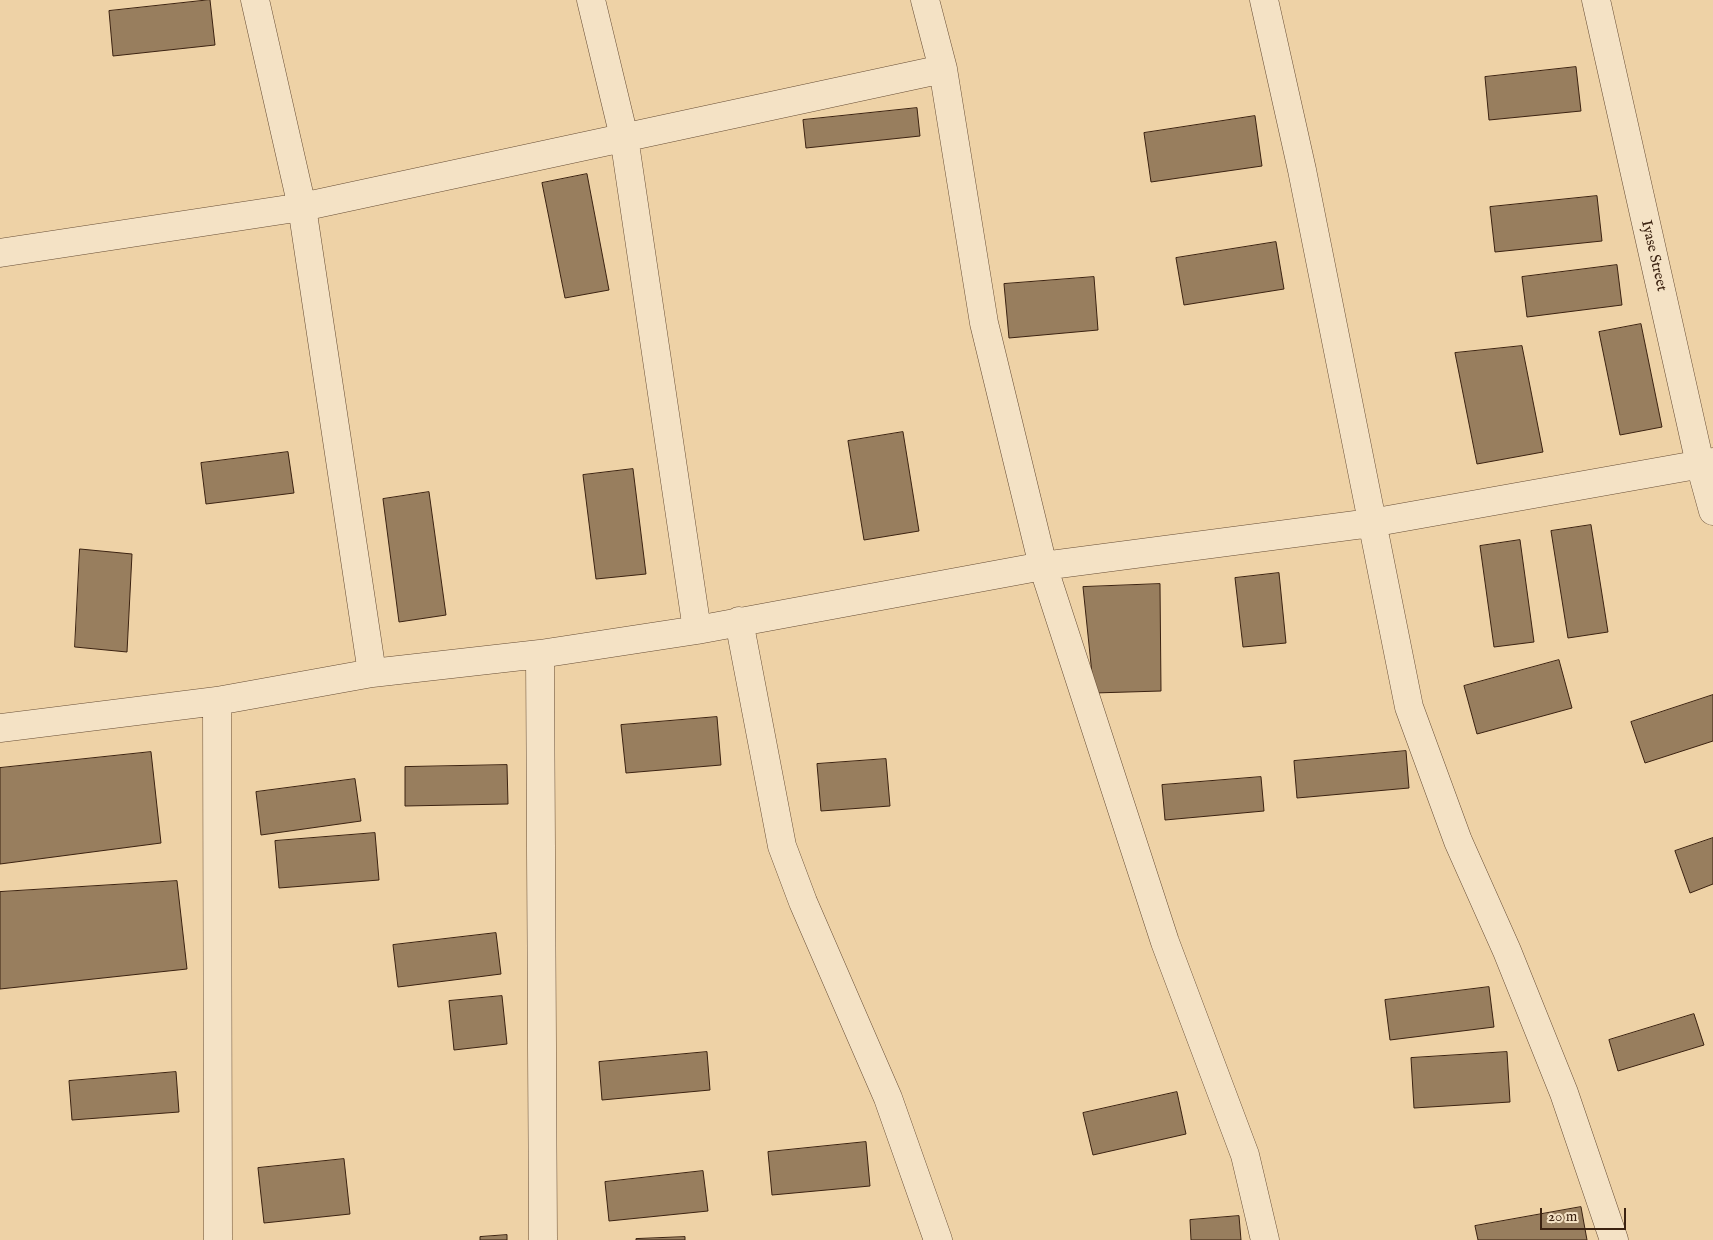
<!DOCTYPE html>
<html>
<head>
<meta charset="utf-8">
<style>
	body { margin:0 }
	#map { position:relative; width:1713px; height:1240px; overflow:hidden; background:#eed2a6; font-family:"IM FELL English",serif }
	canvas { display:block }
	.scale { position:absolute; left:1540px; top:1208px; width:86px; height:22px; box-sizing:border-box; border:2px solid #3b2211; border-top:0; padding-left:6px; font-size:15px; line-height:18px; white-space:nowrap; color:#3b2211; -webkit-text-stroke:4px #f4e2c5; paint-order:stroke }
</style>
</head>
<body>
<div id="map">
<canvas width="1713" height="1240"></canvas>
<div class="scale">20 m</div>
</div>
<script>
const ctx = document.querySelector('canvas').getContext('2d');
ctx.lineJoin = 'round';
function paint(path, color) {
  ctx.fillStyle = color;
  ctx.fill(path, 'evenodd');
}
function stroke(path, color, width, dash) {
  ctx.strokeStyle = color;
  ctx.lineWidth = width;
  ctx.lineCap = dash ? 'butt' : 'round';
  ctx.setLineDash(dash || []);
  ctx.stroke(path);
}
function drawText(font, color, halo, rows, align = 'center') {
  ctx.font = font + ' "IM FELL English",serif';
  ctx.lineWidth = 5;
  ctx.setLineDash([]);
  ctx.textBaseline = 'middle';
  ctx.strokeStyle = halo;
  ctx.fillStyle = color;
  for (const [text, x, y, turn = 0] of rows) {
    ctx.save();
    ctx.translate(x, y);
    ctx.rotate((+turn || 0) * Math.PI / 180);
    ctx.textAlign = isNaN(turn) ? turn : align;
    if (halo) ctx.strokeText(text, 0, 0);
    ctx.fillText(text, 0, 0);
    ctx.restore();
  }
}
const building = new Path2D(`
	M 210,0 L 215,45 L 113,56 L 109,11 Z
	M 1576,67 L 1581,111 L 1489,120 L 1485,77 Z
	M 917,108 L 920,136 L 806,148 L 803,120 Z
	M 1255,116 L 1262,166 L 1151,182 L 1144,133 Z
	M 587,174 L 609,290 L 565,298 L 542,183 Z
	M 1597,196 L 1602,241 L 1495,252 L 1490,207 Z
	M 1276,242 L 1284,289 L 1184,305 L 1176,258 Z
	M 1617,265 L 1622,305 L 1527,317 L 1522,277 Z
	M 1094,277 L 1098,330 L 1009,338 L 1004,284 Z
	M 1641,324 L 1662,427 L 1620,435 L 1599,332 Z
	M 1522,346 L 1543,452 L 1477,464 L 1455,353 Z
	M 903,432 L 919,531 L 864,540 L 848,441 Z
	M 288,452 L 294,493 L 206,504 L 201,463 Z
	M 633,469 L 646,574 L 596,579 L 583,475 Z
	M 429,492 L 446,615 L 399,622 L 383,499 Z
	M 1591,525 L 1608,632 L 1568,638 L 1551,531 Z
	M 1520,540 L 1534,642 L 1494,647 L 1480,546 Z
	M 80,549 L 132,554 L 127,652 L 75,647 Z
	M 1279,573 L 1286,643 L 1243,647 L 1235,578 Z
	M 1160,584 L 1161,691 L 1094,693 L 1083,587 Z
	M 1559,660 L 1572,708 L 1477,734 L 1464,686 Z
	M 1713,695 L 1713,741 L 1645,763 L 1631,722 Z
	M 717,717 L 721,765 L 626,773 L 621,725 Z
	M 1406,751 L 1409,788 L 1297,798 L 1294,761 Z
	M 151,752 L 161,843 L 0,864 L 0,768 Z
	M 886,759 L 890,806 L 821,811 L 817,764 Z
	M 507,765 L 508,804 L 405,806 L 405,767 Z
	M 1261,777 L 1264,811 L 1165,820 L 1162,785 Z
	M 355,779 L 361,821 L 261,835 L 256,792 Z
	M 375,833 L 379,880 L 279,888 L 275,841 Z
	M 1713,838 L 1713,884 L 1690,893 L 1675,851 Z
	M 177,881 L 187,969 L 0,989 L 0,892 Z
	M 496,933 L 501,974 L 398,987 L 393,945 Z
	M 1489,987 L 1494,1027 L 1390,1040 L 1385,1000 Z
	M 502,996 L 507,1044 L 454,1050 L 449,1001 Z
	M 1694,1014 L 1704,1045 L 1618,1071 L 1609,1040 Z
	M 707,1052 L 710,1090 L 602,1100 L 599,1062 Z
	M 1507,1052 L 1510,1102 L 1414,1108 L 1411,1058 Z
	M 176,1072 L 179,1112 L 72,1120 L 69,1081 Z
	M 1177,1092 L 1186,1134 L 1093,1155 L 1083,1113 Z
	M 866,1142 L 870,1186 L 772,1195 L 768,1152 Z
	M 344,1159 L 350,1214 L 264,1223 L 258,1168 Z
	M 703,1171 L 708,1211 L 609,1221 L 605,1182 Z
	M 1581,1207 L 1587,1240 L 1478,1240 L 1475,1226 Z
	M 1239,1216 L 1241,1240 L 1191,1240 L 1190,1220 Z
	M 507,1235 L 507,1240 L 480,1240 L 480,1237 Z
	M 685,1237 L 685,1240 L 636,1240 L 636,1239 Z`);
const minor = new Path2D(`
	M 255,0 L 302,207 L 372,673
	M 591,0 L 624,137 L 697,630
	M 925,0 L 943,69 L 984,323 L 1043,566 L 1165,942 L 1245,1155 L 1265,1240
	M 1264,0 L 1302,170 L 1409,707 L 1458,841 L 1507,951 L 1564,1093 L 1614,1240
	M 1596,0 L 1700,464 L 1713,511
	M 0,253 L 302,207 L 943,69
	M 739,621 L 782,846 L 803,902 L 888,1098 L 938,1240
	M 540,654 L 543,1240
	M 217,701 L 218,1240
	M 0,728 L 217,701 L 372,673 L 540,654 L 697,630 L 1043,566 L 1371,523 L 1713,462`);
const streetNames = [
	["Iyase Street",1653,256,77]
];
paint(building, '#987e5e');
stroke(building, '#3b2211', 1);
stroke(minor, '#684e36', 29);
stroke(minor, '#f4e2c5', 28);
drawText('15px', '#3b2211', '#f4e2c5', streetNames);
</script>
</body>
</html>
